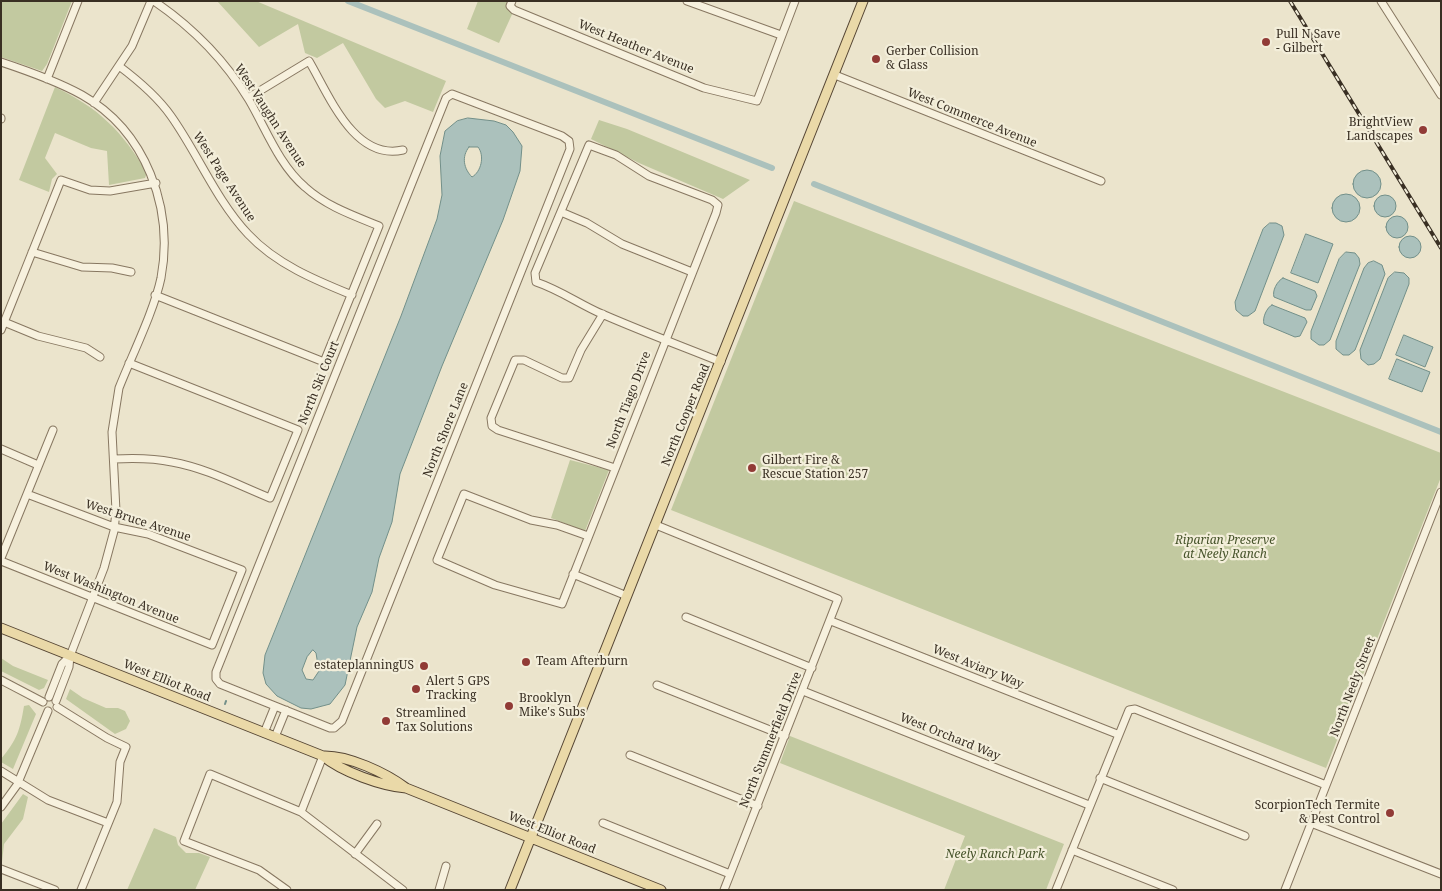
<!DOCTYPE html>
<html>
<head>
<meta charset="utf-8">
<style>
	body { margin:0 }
	#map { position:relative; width:1442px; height:891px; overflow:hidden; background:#ebe4cc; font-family:"Noto Serif",serif }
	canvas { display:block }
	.frame { position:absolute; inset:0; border:2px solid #392f23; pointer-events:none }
</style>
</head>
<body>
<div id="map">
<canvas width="1442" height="891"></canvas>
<div class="frame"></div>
</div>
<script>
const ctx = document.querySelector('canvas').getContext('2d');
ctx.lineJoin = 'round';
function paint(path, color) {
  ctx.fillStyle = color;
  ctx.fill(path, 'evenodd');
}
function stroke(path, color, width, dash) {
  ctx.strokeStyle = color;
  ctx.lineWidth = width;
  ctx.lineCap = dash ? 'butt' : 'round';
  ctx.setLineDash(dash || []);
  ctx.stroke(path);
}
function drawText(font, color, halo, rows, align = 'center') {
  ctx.font = font + ' "Noto Serif",serif';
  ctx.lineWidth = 4.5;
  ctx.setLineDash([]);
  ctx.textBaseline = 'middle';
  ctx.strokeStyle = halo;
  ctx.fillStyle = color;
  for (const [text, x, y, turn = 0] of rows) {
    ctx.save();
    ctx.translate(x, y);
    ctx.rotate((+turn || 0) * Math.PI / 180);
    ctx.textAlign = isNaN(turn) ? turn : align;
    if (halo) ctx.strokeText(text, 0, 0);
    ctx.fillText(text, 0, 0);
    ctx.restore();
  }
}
const green = new Path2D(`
	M 1,1 L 72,1 L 47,64 L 42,71 L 1,57 Z
	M 217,1 L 256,1 L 446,81 L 433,112 L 405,101 L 385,108 L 376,99 L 343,43 L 317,58 L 305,53 L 298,24 L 259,47 Z
	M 478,1 L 512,1 L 514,10 L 499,43 L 467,29 Z
	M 55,87 C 99,108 122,131 147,173 L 145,178 L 109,185 L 107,151 L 91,148 L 55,133 L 45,158 L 57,174 L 52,179 L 49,192 L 19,180 Z
	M 599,120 L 627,129 L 750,180 L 723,199 L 639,163 L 591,139 Z
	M 794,201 L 1441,453 L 1441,477 L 1326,768 L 671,510 Z
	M 570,460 L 609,470 L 585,531 L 551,518 Z
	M 1,658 L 13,666 L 48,680 L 44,688 L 39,690 L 1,671 Z
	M 70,689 L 83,698 L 106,708 L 118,708 L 125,711 L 130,721 L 126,729 L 115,734 L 66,699 Z
	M 29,705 L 36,714 L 13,769 L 1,762 L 1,759 C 17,740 20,730 24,706 Z
	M 790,736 L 1064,844 L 1046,890 L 944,890 L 965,836 L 780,763 Z
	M 23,794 L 28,797 L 23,819 L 4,844 L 2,862 L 1,824 Z
	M 154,828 L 176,837 L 178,845 L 186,853 L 199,853 L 210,857 L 195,890 L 127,890 Z`);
const water = new Path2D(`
	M 468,118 L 494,121 L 506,125 L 513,132 L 522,146 L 520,171 L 503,220 L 442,366 L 400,474 L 392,522 L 379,558 L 372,592 L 357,627 L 345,685 L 330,704 L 311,709 L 301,708 L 277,696 L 266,684 L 263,673 L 265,655 L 401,316 L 437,219 L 442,195 L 440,156 L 445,131 L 457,121 ZM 469,147 L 478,147 C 485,156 481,172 472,177 C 464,169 461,157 469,147 ZM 313,650 L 316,653 L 319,671 L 313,680 L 306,679 L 302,670 L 307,657 Z
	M1353 184a14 14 0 1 1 28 0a14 14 0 1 1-28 0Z
	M1332 208a14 14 0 1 1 28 0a14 14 0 1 1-28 0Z
	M1374 206a11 11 0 1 1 22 0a11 11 0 1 1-22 0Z
	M1386 227a11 11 0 1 1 22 0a11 11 0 1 1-22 0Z
	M 1270,223 L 1276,223 L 1282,226 L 1284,235 L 1255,311 L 1248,316 L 1243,316 L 1236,310 L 1235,302 L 1263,229 Z
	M 1306,234 L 1333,244 L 1318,283 L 1291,273 Z
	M1399 247a11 11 0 1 1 22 0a11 11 0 1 1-22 0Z
	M 1346,252 L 1355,253 L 1359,258 L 1360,264 L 1330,340 L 1324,345 L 1319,345 L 1311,339 L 1311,331 L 1339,259 Z
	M 1374,261 L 1382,265 L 1385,274 L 1355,350 L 1349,355 L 1343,355 L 1336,349 L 1336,341 L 1364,268 L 1368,263 Z
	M 1395,272 L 1404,273 L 1409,278 L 1409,284 L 1380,359 L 1374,364 L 1368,365 L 1361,359 L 1360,350 L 1388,278 Z
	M 1283,278 L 1315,291 L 1317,296 L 1311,310 L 1306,310 L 1274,297 C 1272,291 1277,281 1283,278 Z
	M 1272,305 L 1305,318 L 1307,322 L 1300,336 L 1295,337 L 1264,324 C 1262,318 1267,307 1272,305 Z
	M 1404,335 L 1433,347 L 1425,367 L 1396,355 Z
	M 1397,359 L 1430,372 L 1422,392 L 1389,379 Z`);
const stream = new Path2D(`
	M 225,704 L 226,701`);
const canal = new Path2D(`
	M 348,1 L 772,168
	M 814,184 L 1441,432`);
const minor = new Path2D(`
	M 154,1 C 192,27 225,60 249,100 C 266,129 279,165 305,187 C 326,206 352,215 379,226 L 324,362 L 155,295
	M 512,1 L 510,6 L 514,10 L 704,88 L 757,101 L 795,1
	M 687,1 L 781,35
	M 1381,1 L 1441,95
	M 1,62 C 28,71 57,81 82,95 C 146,131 174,208 161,278 C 154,311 132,355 119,388 L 112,432 L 116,511 L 114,531 L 104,568 L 70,656 L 69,667 L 56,701
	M 119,66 C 139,81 157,96 171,116 C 198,154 216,200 248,234 C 276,264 315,280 352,295
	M 835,75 L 1101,181
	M 47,79 L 78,1
	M 452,94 L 562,136 L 569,141 L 570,149 L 342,721 L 334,728 L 330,728 L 220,684 L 216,679 L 216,672 L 446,98 Z
	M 248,98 L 309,61 C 329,95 354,161 403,150
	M 94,103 L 132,46 L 151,1
	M 1,118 L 1,119
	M 561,212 L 587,223 L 622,244 L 692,272
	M 32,252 L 82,267 L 112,268 L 131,272
	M 603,314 L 581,350 L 569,378 L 562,378 L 524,360 L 515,360 L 491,418 L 492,426 L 498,430 L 615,468
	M 4,322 L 38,336 L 86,348 L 100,357
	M 1,330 L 61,180 L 90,190 L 110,191 L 156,183
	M 1,449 L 38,465
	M 114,459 C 133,458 153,458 172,462 C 206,468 238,485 270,498 L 298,430 L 129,363
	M 656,525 L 838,599 L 724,890
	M 588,536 L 557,525 L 531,520 L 464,494 L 437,560 L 495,585 L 562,604 L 716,213 L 718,205 L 712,200 L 649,176 L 616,155 L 589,145 L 535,273 L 536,282 C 560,290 579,304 602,314 C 641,331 681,346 721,362
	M 1,558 L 53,430
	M 1,561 L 212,645 L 242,570 L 148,534 L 114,527 L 27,494
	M 573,574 L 627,596
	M 686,617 L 812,668
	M 831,621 L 1117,734
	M 1,680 L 43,702
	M 657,685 L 785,736
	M 803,691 L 1089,805
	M 49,697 L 62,664 L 70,656
	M 57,707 L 107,738 L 126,747 L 120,762 L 117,802 L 81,890
	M 264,733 L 275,706
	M 275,737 L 286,710
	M 630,755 L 758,806
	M 1,771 L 48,800 L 108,823
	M 1100,778 L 1245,836
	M 1,807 L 17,785 L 48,711
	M 301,812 L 323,756
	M 603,823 L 730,874
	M 1311,823 L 1441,874
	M 1072,850 L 1173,890
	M 355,854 L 377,824
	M 1,869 L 55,890
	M 287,890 L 259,870 L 184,841 L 210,774 L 301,812 L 403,890
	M 439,890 L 446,866
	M 1056,890 L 1129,710 L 1135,709 L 1326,785
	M 1285,890 L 1441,492`);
const major = new Path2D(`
	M 1,628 L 323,756 C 342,772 382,786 406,788 L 661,890
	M 323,756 C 348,755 386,773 406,788
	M 510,890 L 863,1`);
const rail = new Path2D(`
	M 1290,1 L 1441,248`);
const markers = [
	[1266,42,5,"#913b36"],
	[876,59,5,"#913b36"],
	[1423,130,5,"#913b36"],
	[752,468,5,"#913b36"],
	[526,662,5,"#913b36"],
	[424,666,5,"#913b36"],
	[416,689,5,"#913b36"],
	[509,706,5,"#913b36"],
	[386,721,5,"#913b36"],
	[1390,813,5,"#913b36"]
];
const poiNames = [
	["Pull N Save",1276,35],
	["- Gilbert",1276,49],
	["Gerber Collision",886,52],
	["& Glass",886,66],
	["BrightView",1413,123,"right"],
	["Landscapes",1413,137,"right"],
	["Gilbert Fire &",762,461],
	["Rescue Station 257",762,475],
	["Team Afterburn",536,662],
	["estateplanningUS",414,666,"right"],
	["Alert 5 GPS",426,682],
	["Tracking",426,696],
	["Brooklyn",519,699],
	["Mike's Subs",519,713],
	["Streamlined",396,714],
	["Tax Solutions",396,728],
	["ScorpionTech Termite",1380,806,"right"],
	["& Pest Control",1380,820,"right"]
];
const streetNames = [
	["West Heather Avenue",636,47,22],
	["West Vaughn Avenue",270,116,57],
	["West Commerce Avenue",972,118,22],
	["West Page Avenue",224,177,57],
	["North Ski Court",319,383,-68],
	["North Tiago Drive",629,400,-69],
	["North Cooper Road",686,415,-68],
	["North Shore Lane",446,430,-68],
	["West Bruce Avenue",138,521,18],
	["West Washington Avenue",111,593,22],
	["West Aviary Way",978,667,22],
	["West Elliot Road",167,681,22],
	["North Neely Street",1353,687,-69],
	["West Orchard Way",950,737,22],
	["North Summerfield Drive",771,740,-68],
	["West Elliot Road",552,833,22]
];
const parkNames = [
	["Riparian Preserve",1225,541],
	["at Neely Ranch",1225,555],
	["Neely Ranch Park",995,855]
];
paint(green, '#c2c9a0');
paint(water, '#abc1bc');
stroke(water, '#728f89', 1);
stroke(stream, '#728f89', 2);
stroke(canal, '#abc1bc', 6);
stroke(minor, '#877761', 9);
stroke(major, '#564634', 11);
stroke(minor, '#f7f1de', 7);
stroke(major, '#ead9a8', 9);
stroke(rail, '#392f23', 4);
stroke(rail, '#f3eeda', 2, [5.5]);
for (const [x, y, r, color] of markers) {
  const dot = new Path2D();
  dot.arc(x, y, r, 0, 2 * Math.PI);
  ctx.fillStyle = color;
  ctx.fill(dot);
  stroke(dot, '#f3eeda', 2);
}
drawText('12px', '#392f23', '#f3eeda', poiNames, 'left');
drawText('12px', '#392f23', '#f3eeda', streetNames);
drawText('italic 12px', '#47542b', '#f3eeda', parkNames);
</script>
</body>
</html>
